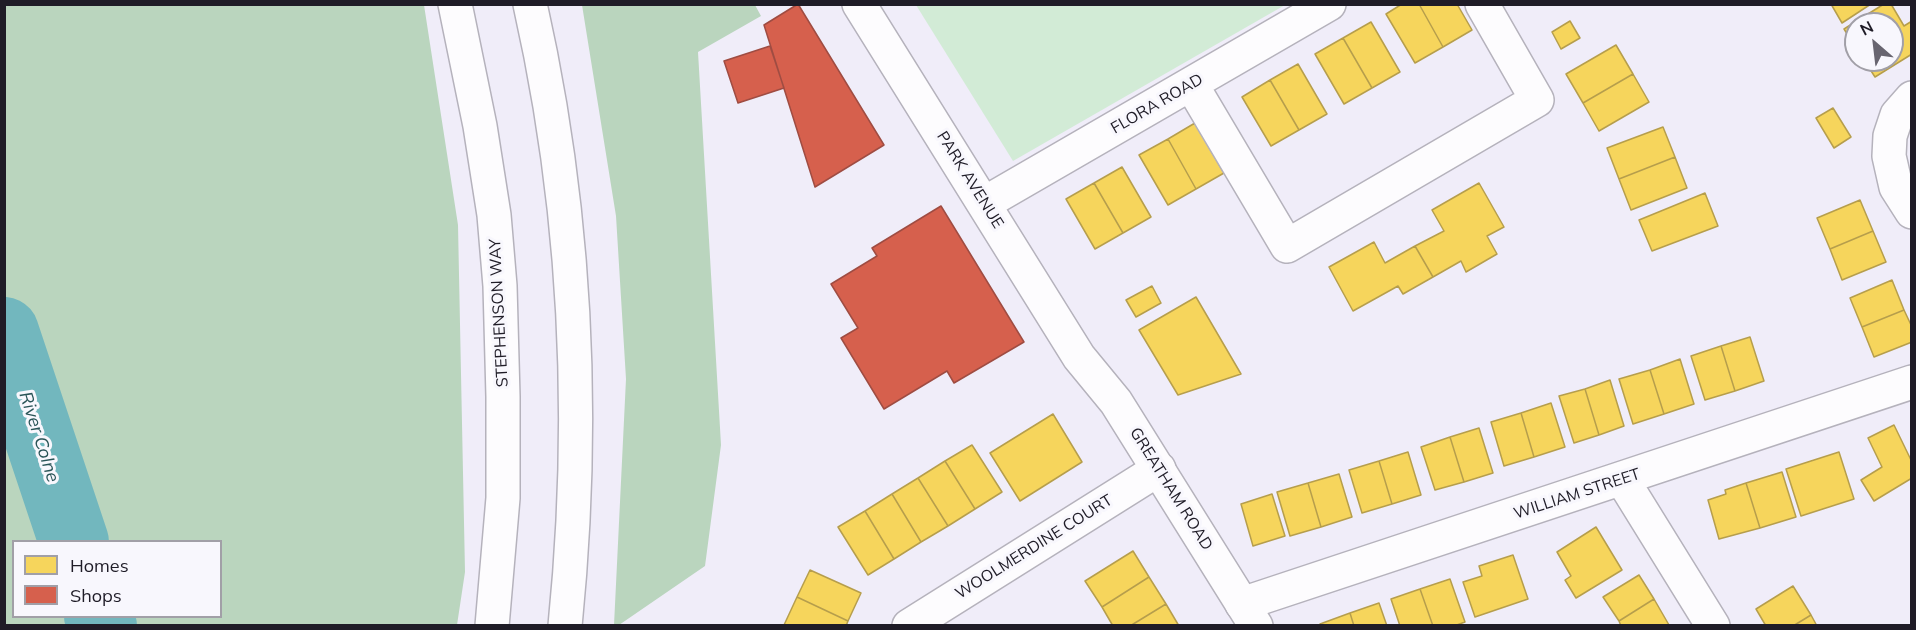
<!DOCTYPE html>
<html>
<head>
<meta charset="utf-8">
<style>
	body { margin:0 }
	#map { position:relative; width:1916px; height:630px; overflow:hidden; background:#f0edf9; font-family:Mulish,sans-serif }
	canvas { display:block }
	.frame { position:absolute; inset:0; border:6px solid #1f1c27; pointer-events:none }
	.legend { position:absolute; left:12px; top:540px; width:210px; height:78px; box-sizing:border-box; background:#f8f7fd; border:2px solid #a19fa7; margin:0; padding:8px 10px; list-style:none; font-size:18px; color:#1f1c27 }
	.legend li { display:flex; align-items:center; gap:12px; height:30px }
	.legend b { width:30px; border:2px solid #a19fa7 }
	.north { position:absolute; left:1844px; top:12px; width:60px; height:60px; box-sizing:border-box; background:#f8f7fd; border:2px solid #a19fa7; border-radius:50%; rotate:332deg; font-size:16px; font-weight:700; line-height:24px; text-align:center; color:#1f1c27 }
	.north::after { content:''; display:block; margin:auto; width:21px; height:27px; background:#686570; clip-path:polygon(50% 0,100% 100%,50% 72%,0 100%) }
</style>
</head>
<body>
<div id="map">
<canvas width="1916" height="630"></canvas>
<div class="frame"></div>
<ul class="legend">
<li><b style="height:16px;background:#f6d55c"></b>Homes</li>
<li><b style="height:16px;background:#d6604d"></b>Shops</li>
</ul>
<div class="north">N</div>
</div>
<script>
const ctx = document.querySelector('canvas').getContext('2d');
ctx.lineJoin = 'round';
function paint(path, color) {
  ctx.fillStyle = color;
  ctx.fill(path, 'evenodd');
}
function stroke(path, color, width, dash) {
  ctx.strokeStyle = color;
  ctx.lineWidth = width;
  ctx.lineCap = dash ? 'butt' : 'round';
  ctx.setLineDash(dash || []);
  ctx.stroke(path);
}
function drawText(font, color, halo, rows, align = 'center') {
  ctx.font = font + ' Mulish,sans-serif';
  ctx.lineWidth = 6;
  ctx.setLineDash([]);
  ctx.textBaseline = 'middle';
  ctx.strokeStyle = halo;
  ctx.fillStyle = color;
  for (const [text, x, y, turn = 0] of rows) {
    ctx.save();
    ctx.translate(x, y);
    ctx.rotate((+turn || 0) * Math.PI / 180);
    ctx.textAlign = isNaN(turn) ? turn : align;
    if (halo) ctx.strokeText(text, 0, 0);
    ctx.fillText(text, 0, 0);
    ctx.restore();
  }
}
const green = new Path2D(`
	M 916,5 L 1285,5 L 1013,161 Z`);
const forest = new Path2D(`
	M 4,5 L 424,5 L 458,225 L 465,572 L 457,625 L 5,625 ZM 14,542 L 220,542 L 220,616 L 14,616 Z
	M 582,5 L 755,5 L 761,16 L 698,52 L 721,445 L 705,566 L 619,625 L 614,625 L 626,379 L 616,216 Z`);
const homes = new Path2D(`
	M 1402,4 L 1419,4 L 1443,47 L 1415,63 L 1386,14 Z
	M 1419,4 L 1457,4 L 1472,30 L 1443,47 Z
	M 1831,4 L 1871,4 L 1842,23 Z
	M 1884,4 L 1891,4 L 1904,26 L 1912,21 L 1912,54 L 1875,77 L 1864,60 L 1892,60 L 1892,24 L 1856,24 L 1856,48 L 1844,29 Z
	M 1570,21 L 1580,38 L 1561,49 L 1552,32 Z
	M 1371,22 L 1400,72 L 1372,88 L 1343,38 Z
	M 1343,38 L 1372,88 L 1344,104 L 1315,54 Z
	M 1616,45 L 1633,74 L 1583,103 L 1566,74 Z
	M 1298,64 L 1327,114 L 1299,130 L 1270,80 Z
	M 1633,74 L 1649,102 L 1599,131 L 1583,103 Z
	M 1270,80 L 1299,130 L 1271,146 L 1242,97 Z
	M 1833,108 L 1851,137 L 1834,148 L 1816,118 Z
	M 1195,123 L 1224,173 L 1196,189 L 1168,139 Z
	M 1663,127 L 1675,157 L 1619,179 L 1607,148 Z
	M 1168,139 L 1196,189 L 1168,205 L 1139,155 Z
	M 1675,157 L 1687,188 L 1631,210 L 1619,179 Z
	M 1122,167 L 1151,217 L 1123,233 L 1094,183 Z
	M 1094,183 L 1123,233 L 1095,249 L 1066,199 Z
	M 1479,183 L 1504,227 L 1487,236 L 1497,254 L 1466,272 L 1461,261 L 1433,277 L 1415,246 L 1444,231 L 1432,210 Z
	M 1705,193 L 1718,226 L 1652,251 L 1639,220 Z
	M 1860,200 L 1873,231 L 1830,249 L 1817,218 Z
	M 1873,231 L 1886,262 L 1842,280 L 1830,249 Z
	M 1374,242 L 1385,263 L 1415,246 L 1433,277 L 1403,294 L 1398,286 L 1353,311 L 1329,267 Z
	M 1892,280 L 1904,310 L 1862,327 L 1850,298 Z
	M 1152,286 L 1161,303 L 1136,317 L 1126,300 Z
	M 1196,297 L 1241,374 L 1178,395 L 1139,330 Z
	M 1904,310 L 1912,327 L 1912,342 L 1874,357 L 1862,327 Z
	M 1750,337 L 1764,381 L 1735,391 L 1721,346 Z
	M 1721,346 L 1735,391 L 1705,400 L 1691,356 Z
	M 1680,359 L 1694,404 L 1664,414 L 1650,370 Z
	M 1650,370 L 1664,414 L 1633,424 L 1619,379 Z
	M 1610,380 L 1624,426 L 1599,435 L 1585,389 Z
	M 1585,389 L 1599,435 L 1574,443 L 1559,396 Z
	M 1551,403 L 1565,447 L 1534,457 L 1521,413 Z
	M 1521,413 L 1534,457 L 1504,466 L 1491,422 Z
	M 1053,414 L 1082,462 L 1020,501 L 990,453 Z
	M 1894,425 L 1912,462 L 1912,478 L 1874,501 L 1861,480 L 1882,467 L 1868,438 Z
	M 1479,428 L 1493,473 L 1464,482 L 1450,437 Z
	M 1450,437 L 1464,482 L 1435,490 L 1421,447 Z
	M 972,445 L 1002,492 L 975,509 L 945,461 Z
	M 1408,452 L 1421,495 L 1392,504 L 1379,461 Z
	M 1839,452 L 1854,499 L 1801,516 L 1786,469 Z
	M 945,461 L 975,509 L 948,526 L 918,478 Z
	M 1379,461 L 1392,504 L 1362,513 L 1349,470 Z
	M 1782,472 L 1796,517 L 1760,528 L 1746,483 Z
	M 1339,474 L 1352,517 L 1321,527 L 1308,483 Z
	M 918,478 L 948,526 L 921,542 L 892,494 Z
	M 1308,483 L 1321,527 L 1290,536 L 1277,492 Z
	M 1746,483 L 1760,528 L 1719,539 L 1708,500 L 1726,494 L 1725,490 Z
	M 892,494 L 921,542 L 894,559 L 865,511 Z
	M 1272,494 L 1285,536 L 1253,546 L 1241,504 Z
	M 865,511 L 894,559 L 868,575 L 838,527 Z
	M 1596,527 L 1622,570 L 1576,598 L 1565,580 L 1571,576 L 1557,552 Z
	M 1133,551 L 1149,577 L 1102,607 L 1085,581 Z
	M 1513,555 L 1528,599 L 1475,617 L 1463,582 L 1482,576 L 1479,566 Z
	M 810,570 L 861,593 L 848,621 L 797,597 Z
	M 1639,575 L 1654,599 L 1619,621 L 1603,597 Z
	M 1149,577 L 1166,604 L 1130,626 L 1113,626 L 1102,607 Z
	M 1450,579 L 1465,622 L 1454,626 L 1433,626 L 1420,589 Z
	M 1793,586 L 1811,615 L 1793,626 L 1766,626 L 1756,609 Z
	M 1420,589 L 1433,626 L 1400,626 L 1391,599 Z
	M 797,597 L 848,621 L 846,626 L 784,625 Z
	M 1654,599 L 1669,625 L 1621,626 L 1619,621 Z
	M 1379,603 L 1387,626 L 1354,626 L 1350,613 Z
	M 1166,604 L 1179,626 L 1130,626 Z
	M 1350,613 L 1354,626 L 1321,626 L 1320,624 Z
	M 1811,615 L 1817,626 L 1793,626 Z`);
const shops = new Path2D(`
	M 798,4 L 884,145 L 815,187 L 764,25 Z
	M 770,46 L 784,88 L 738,103 L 724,61 Z
	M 941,206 L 1024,342 L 954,383 L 947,371 L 884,409 L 841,338 L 858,328 L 831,284 L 877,256 L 872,248 Z`);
const river = new Path2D(`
	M 4,332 L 74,542
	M 99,616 L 102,626`);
const minor = new Path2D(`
	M 1191,84 L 1287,246 L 1537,100 L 1482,4
	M 1912,98 L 1897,115 L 1890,136 L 1889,156 L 1896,187 L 1912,212
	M 985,203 L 1329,4
	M 1622,479 L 1713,626
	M 1242,604 L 1912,382
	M 909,626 L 1159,469`);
const tertiary = new Path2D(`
	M 859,4 L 1079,357 L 1116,402 L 1256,626`);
const primary = new Path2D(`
	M 455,4 L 480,126 L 494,215 L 500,286 L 503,397 L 503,498 L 492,626
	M 530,4 C 576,208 586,418 565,626`);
const streetNames = [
	["FLORA ROAD",1157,104,-30],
	["PARK AVENUE",970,180,58],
	["STEPHENSON WAY",499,313,-93],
	["GREATHAM ROAD",1171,489,58],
	["WILLIAM STREET",1577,494,-18],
	["WOOLMERDINE COURT",1034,547,-32]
];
const waterNames = [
	["River Colne",39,437,72]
];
paint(green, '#d2ebd6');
paint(forest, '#bad5be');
paint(homes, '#f6d55c');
stroke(homes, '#b69e4c', 1.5);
paint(shops, '#d6604d');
stroke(shops, '#9f4c42', 1.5);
stroke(river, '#72b7be', 70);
stroke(minor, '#b5b2bc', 36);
stroke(tertiary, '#b5b2bc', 36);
stroke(primary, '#b5b2bc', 36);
stroke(minor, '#fdfcfe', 33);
stroke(tertiary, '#fdfcfe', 33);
stroke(primary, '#fdfcfe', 33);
drawText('16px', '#1f1c27', '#f8f7fd', streetNames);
drawText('italic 18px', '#295457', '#f8f7fd', waterNames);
</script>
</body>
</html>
